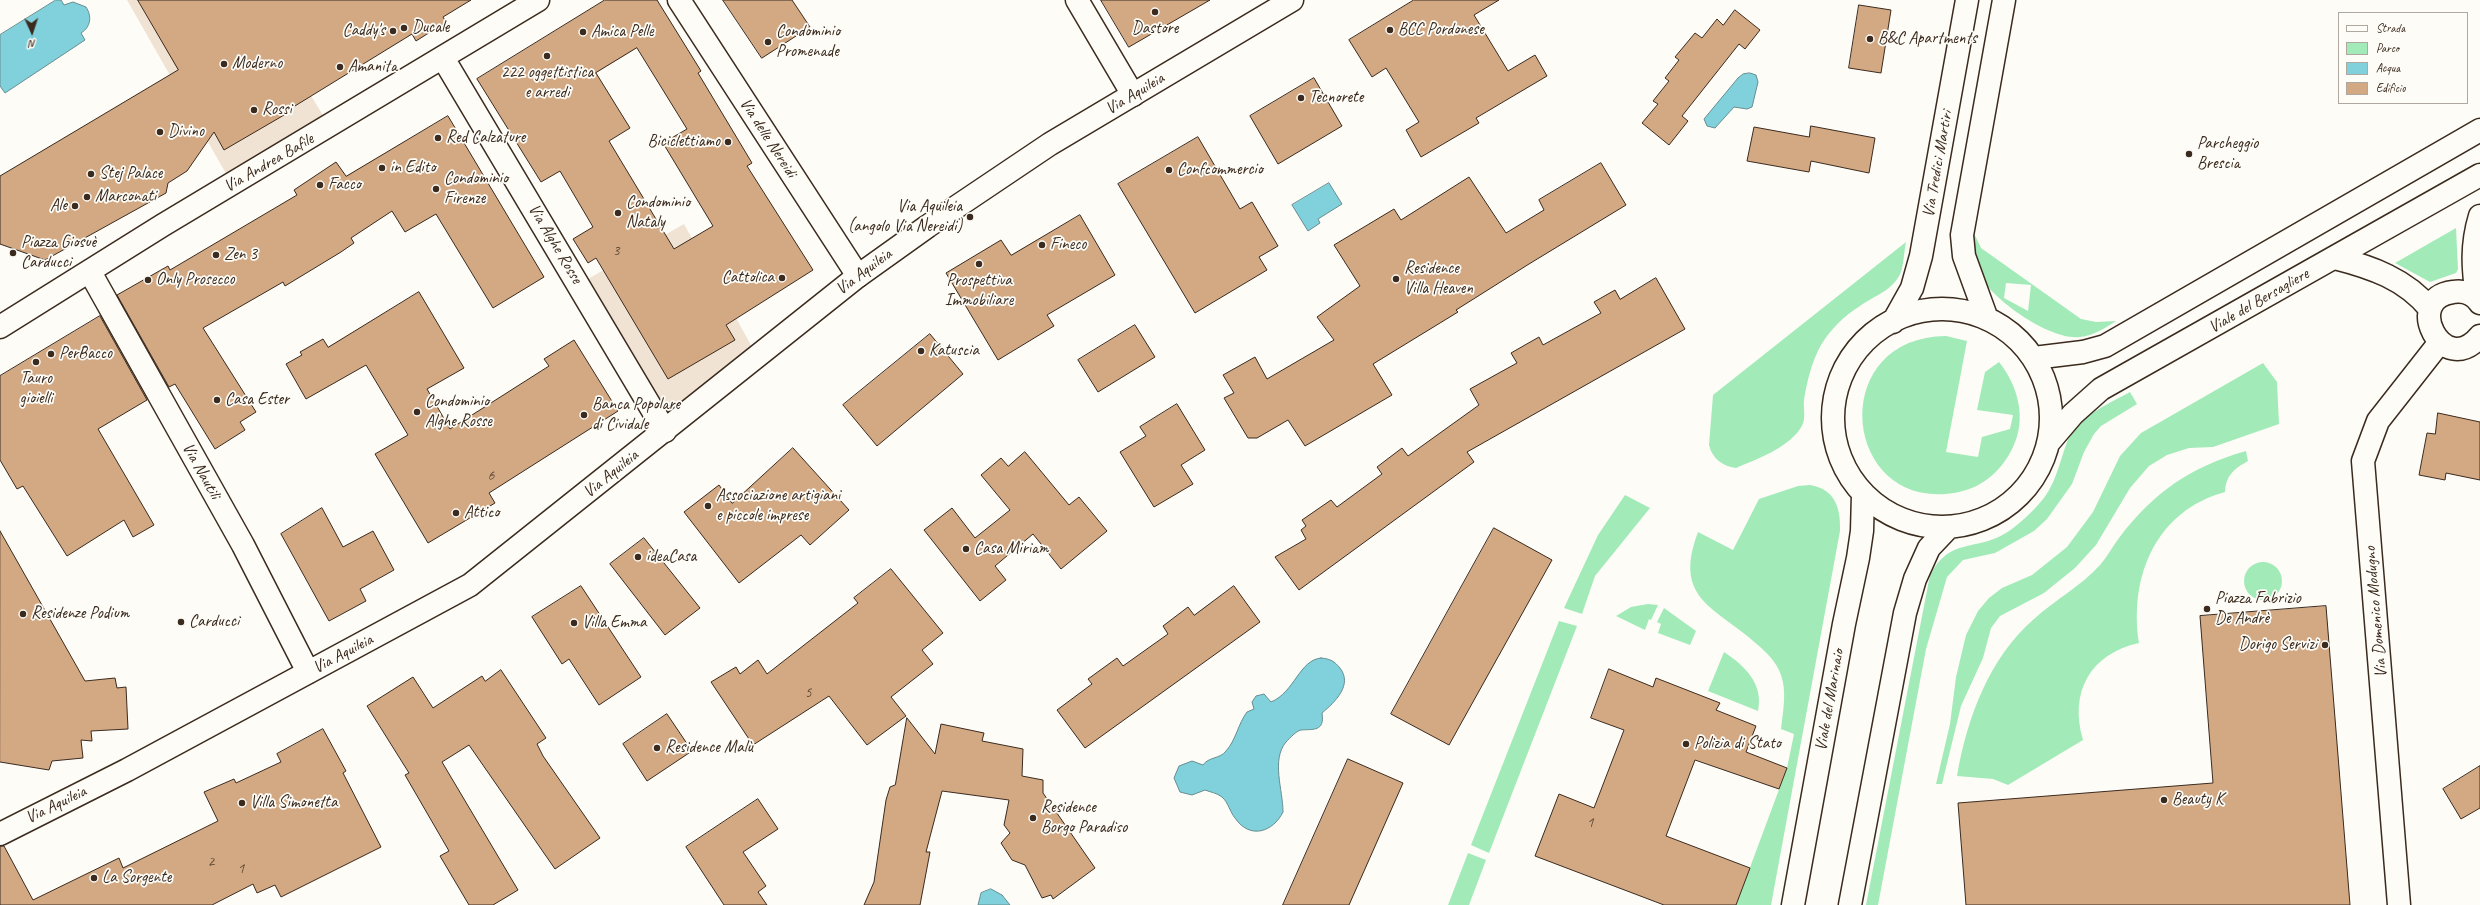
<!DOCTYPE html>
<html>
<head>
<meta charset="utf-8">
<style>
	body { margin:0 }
	#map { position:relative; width:2480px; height:905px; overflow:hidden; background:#fdfcf7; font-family:Caveat,sans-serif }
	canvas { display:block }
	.legend { position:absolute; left:2338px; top:12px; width:130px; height:92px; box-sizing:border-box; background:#fdfcf7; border:1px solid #afa8a0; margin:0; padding:5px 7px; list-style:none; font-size:12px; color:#3b2a1e }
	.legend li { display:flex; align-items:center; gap:8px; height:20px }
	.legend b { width:20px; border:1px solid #afa8a0 }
	.north { position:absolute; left:12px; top:12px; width:40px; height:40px; -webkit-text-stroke:3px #fdfcf7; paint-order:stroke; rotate:177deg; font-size:11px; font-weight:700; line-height:16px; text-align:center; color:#3b2a1e }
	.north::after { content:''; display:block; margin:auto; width:14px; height:18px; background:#3b2a1e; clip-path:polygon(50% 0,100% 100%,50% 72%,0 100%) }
</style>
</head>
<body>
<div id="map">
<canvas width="2480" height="905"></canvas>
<ul class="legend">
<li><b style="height:5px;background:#fdfcf7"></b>Strada</li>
<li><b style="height:11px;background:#a2ebb9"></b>Parco</li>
<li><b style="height:11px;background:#81d1dc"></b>Acqua</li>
<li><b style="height:11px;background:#d3a984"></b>Edificio</li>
</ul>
<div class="north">N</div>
</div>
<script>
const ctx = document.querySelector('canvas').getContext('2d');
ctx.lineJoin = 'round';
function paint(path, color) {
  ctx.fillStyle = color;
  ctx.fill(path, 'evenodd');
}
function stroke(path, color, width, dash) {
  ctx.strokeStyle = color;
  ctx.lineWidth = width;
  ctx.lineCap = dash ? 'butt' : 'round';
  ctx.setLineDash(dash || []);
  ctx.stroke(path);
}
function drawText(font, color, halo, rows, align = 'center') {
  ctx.font = font + ' Caveat,sans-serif';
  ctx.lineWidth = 3.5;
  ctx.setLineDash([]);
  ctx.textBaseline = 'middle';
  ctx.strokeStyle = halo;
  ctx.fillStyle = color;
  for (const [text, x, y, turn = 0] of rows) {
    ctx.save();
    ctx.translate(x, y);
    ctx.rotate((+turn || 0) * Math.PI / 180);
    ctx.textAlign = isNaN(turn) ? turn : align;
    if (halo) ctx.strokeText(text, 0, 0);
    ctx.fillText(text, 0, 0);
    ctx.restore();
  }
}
const built = new Path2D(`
	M 127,0 L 253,0 L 330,127 L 232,184 Z
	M 684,224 L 757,356 L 665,431 L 579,284 Z`);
const green = new Path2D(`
	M 2456,228 L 2458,269 L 2456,273 L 2430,282 L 2395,263 Z
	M 1972,229 L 1981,248 L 2081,319 L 2096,322 L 2116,321 C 2105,328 2093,336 2080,337 C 2049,341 1984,295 1974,265 C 1970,255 1973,239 1972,229 ZM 2006,283 L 2031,285 L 2028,311 L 2004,298 Z
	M 1906,242 C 1904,251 1904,263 1901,272 C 1893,291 1875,295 1860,306 C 1845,315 1830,330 1821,345 C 1812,361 1807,381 1804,400 C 1803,410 1807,420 1800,429 C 1786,449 1757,459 1736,468 C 1722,466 1712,458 1709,445 L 1713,395 Z
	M 1946,336 L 1967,341 L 1946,452 L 1978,457 L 1982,437 L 2010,429 L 2013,415 L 1977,410 L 1985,372 L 1999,362 C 2018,386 2027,418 2013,447 C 2002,471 1981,489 1954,493 C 1842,511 1825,337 1946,336 Z
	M 2263,363 L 2277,382 L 2279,424 L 2213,447 L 2189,448 L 2167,455 L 2149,466 L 2130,488 L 2096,545 L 2075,568 L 2044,593 L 2000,616 L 1991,628 L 1983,658 L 1961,706 L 1942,784 L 1936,784 L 1950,724 L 1956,677 L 1966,635 L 1978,611 L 1989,598 L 2002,588 L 2032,575 L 2067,547 L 2093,512 L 2120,456 L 2141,433 Z
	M 2130,392 L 2137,404 L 2101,426 L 2094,434 L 2084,452 L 2072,484 L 2047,519 L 2034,531 L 1995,553 L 1963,560 L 1947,577 L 1926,649 L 1878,905 L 1866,905 L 1930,575 C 1950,537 1974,552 2006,533 C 2017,526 2030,514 2038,505 C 2055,487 2058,467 2066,445 C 2075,417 2107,405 2130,392 Z
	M 2246,451 L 2248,461 C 2234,469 2226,475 2225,492 C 2156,511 2129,576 2139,643 C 2090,654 2069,692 2083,740 L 2008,785 L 1993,779 L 1957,776 C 1967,718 1989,658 2034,619 C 2055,600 2081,586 2100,565 C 2107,557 2112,547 2119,538 C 2154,492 2190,467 2246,451 Z
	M 1810,485 C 1835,489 1841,508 1840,531 L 1771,905 L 1736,905 L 1787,768 L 1794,734 L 1781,729 C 1783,711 1787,692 1781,675 C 1777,663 1768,654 1759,646 C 1717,607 1672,601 1698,532 L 1733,550 L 1759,499 L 1798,486 Z
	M 1625,495 L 1650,508 L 1595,576 L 1582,614 L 1564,608 L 1598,535 Z
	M2244 581a19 19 0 1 1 38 0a19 19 0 1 1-38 0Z
	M 1648,604 L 1658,605 L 1651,620 L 1649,619 L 1645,630 L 1616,616 L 1631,607 Z
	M 1664,608 L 1696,631 L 1690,645 L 1658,633 L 1661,624 L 1657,622 Z
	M 1559,621 L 1577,626 L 1489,853 L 1471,845 Z
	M 1724,652 C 1745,666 1764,684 1758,711 L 1708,691 Z
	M 1468,853 L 1486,860 L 1469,905 L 1448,905 Z`);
const water = new Path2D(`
	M 56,0 L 61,0 L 64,5 L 73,2 L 86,7 C 92,16 91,27 81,33 L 85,40 L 5,93 L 0,86 L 0,35 Z
	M 1750,73 L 1756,75 L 1758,82 L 1752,107 L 1747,109 L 1734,107 L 1715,128 L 1707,126 L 1704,119 L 1738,78 L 1743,74 Z
	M 1329,183 L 1342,204 L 1318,219 L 1320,223 L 1308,231 L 1292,205 Z
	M 1321,658 C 1331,659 1334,661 1340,668 C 1353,685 1335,702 1322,713 C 1325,732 1313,729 1301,730 C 1296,731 1290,738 1286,742 C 1271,760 1283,790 1283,812 C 1273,832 1250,840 1235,818 C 1230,812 1228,802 1222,797 C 1217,793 1210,792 1205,790 L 1192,795 L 1180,792 L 1174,778 L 1179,766 L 1192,761 L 1203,765 C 1208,757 1220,759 1226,751 C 1236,740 1238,724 1247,712 L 1254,709 L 1252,702 L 1256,696 L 1264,694 L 1271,702 C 1295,692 1299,660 1321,658 Z
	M 991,889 L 1002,895 L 1010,905 L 978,905 L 981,893 Z`);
const building = new Path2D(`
	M 138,0 L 471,0 L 443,17 L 446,22 L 416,41 L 412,34 L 290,109 L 291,111 L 224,150 L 214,132 L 187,171 L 168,183 L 166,193 L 45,260 L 0,244 L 0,176 L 178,70 Z
	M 605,0 L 657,0 L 701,71 L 698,73 L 752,163 L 747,166 L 813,270 L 726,325 L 735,340 L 668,379 L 596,258 L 588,263 L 573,239 L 593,227 L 560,171 L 541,182 L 477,79 ZM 637,48 L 687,129 L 663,143 L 713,226 L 674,249 L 609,141 L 630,128 L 596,73 Z
	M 723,0 L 792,0 L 810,27 L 762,58 Z
	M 1101,0 L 1210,0 L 1129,47 Z
	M 1414,0 L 1499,0 L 1474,15 L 1508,71 L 1535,55 L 1547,76 L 1476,118 L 1479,123 L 1421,157 L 1406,130 L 1419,122 L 1386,68 L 1372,77 L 1349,40 Z
	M 1859,5 L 1891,10 L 1881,73 L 1849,68 Z
	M 1735,10 L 1760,30 L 1745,49 L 1739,44 L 1682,116 L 1688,121 L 1669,145 L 1642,123 L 1658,104 L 1653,101 L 1669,81 L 1665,78 L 1679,60 L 1675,57 L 1695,33 L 1702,38 L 1717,19 L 1723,25 Z
	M 1314,78 L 1342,126 L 1278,164 L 1250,116 Z
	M 448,116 L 544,277 L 493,308 L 436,214 L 405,232 L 392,211 L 351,238 L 354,243 L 341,252 L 285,286 L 283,282 L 203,328 L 256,412 L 240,422 L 245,430 L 215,449 L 175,384 L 169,387 L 117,295 L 168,266 L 170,270 L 297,195 L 294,190 L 336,162 L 346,176 Z
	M 1811,126 L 1875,138 L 1869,173 L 1811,161 L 1809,172 L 1747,161 L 1754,127 L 1809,137 Z
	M 1198,137 L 1240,209 L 1252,202 L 1278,246 L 1259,257 L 1267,270 L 1195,313 L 1118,184 Z
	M 1601,163 L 1626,205 L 1529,264 L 1456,310 L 1458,312 L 1373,364 L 1392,395 L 1305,446 L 1288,420 L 1257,438 L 1248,438 L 1224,398 L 1234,393 L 1223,375 L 1255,357 L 1267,379 L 1334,340 L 1317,317 L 1360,286 L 1334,245 L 1394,209 L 1401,220 L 1469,177 L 1506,233 L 1544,210 L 1539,200 Z
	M 1080,215 L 1115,275 L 1047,315 L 1054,326 L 998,360 L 946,273 L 1001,240 L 1011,255 Z
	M 1656,278 L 1685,329 L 1467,452 L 1474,462 L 1299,590 L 1275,557 L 1306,539 L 1301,530 L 1306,526 L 1302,520 L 1331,500 L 1337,507 L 1382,474 L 1377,467 L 1402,448 L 1408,456 L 1479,405 L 1470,389 L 1517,363 L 1511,353 L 1539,337 L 1543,345 L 1601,313 L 1594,302 L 1615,290 L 1620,299 Z
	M 419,292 L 464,368 L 427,389 L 450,429 L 549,366 L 544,359 L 574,340 L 618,411 L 489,493 L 495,503 L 428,543 L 375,454 L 408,435 L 366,365 L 306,399 L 286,364 L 302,355 L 300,352 L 323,339 L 328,347 Z
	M 100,316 L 147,400 L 98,429 L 154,525 L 133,537 L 124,520 L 67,556 L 23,486 L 17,489 L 0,460 L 0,376 Z
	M 1135,325 L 1155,357 L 1098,392 L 1078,360 Z
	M 930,334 L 963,374 L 877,446 L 843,405 Z
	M 1177,404 L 1205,450 L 1181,465 L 1193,484 L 1154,507 L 1120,452 L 1146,436 L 1140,427 Z
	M 2438,413 L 2480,422 L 2480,480 L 2446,473 L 2445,480 L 2419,475 L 2427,433 L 2435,434 Z
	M 793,448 L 849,510 L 810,545 L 801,535 L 739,583 L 684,512 L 719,485 L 732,503 Z
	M 1025,452 L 1069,505 L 1079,497 L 1107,531 L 1061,569 L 1033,534 L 995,566 L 1006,580 L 980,601 L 924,530 L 952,508 L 975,538 L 1010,510 L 981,475 L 1001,458 L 1008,466 Z
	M 322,508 L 343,547 L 373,531 L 394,570 L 360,589 L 366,601 L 329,621 L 281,534 Z
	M 1494,528 L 1552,560 L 1449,745 L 1391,714 Z
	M 0,531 L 85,681 L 115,678 L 117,688 L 126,687 L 128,729 L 91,731 L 92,741 L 81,740 L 83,758 L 52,761 L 49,770 L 0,762 Z
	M 644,538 L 700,608 L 665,635 L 610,564 Z
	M 891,569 L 943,633 L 922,650 L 933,664 L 891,697 L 906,716 L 867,745 L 829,696 L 753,745 L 711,682 L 736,667 L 740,674 L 758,660 L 767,674 L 858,603 L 854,598 Z
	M 581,586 L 641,677 L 599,705 L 569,659 L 562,664 L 532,617 Z
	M 1234,586 L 1260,622 L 1085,748 L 1057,710 L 1092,684 L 1088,679 L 1117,658 L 1123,666 L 1168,634 L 1163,626 L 1188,607 L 1194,615 Z
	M 2326,606 L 2350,905 L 1966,905 L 1958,803 L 2213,783 L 2200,616 Z
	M 1609,669 L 1653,687 L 1656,678 L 1720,703 L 1716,710 L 1756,726 L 1746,752 L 1787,768 L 1779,789 L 1695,760 L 1666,836 L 1750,868 L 1736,905 L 1664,905 L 1535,856 L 1559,794 L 1594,808 L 1624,730 L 1591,718 Z
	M 501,670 L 546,738 L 537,744 L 543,756 L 600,838 L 555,869 L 469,745 L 442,762 L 518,890 L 493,905 L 469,905 L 440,856 L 449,851 L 405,775 L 409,773 L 367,706 L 413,677 L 433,708 L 482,676 L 485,681 Z
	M 667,714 L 692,751 L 647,781 L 623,744 Z
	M 907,718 L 935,754 L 941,724 L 984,733 L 982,741 L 1023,749 L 1022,776 L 1043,780 L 1043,793 L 1095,868 L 1053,899 L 1051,895 L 1042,898 L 1025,865 L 1012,860 L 1001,843 L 1010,833 L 1004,825 L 1009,800 L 942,791 L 926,852 L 930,852 L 920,905 L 864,905 L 874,882 L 886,800 L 890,787 L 895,785 Z
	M 323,729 L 346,771 L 343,773 L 381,847 L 281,897 L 275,885 L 257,893 L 253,884 L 212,905 L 0,905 L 0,846 L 4,846 L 33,900 L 119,858 L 123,868 L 218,821 L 204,792 L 234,779 L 236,783 L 281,762 L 277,754 Z
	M 1348,759 L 1403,783 L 1349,905 L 1283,905 Z
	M 2480,766 L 2480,808 L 2461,819 L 2443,789 Z
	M 758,799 L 778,829 L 743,852 L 766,886 L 758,892 L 767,905 L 724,905 L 686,847 Z`);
const minor = new Path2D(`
	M 679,0 L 858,276
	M 1077,0 L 1133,95
	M 443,58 L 665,431
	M 2335,258 C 2371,267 2406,279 2430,309
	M 90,272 L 243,545 L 308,672
	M 2477,298 C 2473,268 2471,246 2480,216
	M 2480,303 C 2474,294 2464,290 2453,292 C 2402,298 2443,380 2480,336
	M 0,327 L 163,225 L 538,0
	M 2399,905 L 2363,461 L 2378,421 L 2440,342`);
const tertiary = new Path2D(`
	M1833 418a109 109 0 1 1 218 0a109 109 0 1 1-218 0Z
	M 1987,319 L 1964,256 L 1962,235 L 2004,0
	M 1893,322 L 1912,288 L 1921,256 L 1967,0
	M 2034,358 L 2083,352 L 2105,346 L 2480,130
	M 2050,441 L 2073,414 L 2101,389 L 2480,175
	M 0,834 L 127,770 L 470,585 L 858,276 L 928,226 L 1050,144 L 1292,0
	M 1793,905 L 1844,624 L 1858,558 L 1862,531 L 1863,494
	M 1850,905 L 1905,613 L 1915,579 L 1929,548 L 1948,528`);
const markers = [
	[1155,12,4,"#3b2a1e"],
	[404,28,4,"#3b2a1e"],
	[1390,30,4,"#3b2a1e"],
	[393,31,4,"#3b2a1e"],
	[583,32,4,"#3b2a1e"],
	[1870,39,4,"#3b2a1e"],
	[768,42,4,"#3b2a1e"],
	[547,56,4,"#3b2a1e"],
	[224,64,4,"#3b2a1e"],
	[340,67,4,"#3b2a1e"],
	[1301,98,4,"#3b2a1e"],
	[254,110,4,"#3b2a1e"],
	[160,132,4,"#3b2a1e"],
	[438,138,4,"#3b2a1e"],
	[728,142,4,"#3b2a1e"],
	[2189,154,4,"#3b2a1e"],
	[382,168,4,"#3b2a1e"],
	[1169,170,4,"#3b2a1e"],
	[91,174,4,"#3b2a1e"],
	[320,185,4,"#3b2a1e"],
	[436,189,4,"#3b2a1e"],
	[87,197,4,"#3b2a1e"],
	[75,206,4,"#3b2a1e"],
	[618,213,4,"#3b2a1e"],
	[970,217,4,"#3b2a1e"],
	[1042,245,4,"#3b2a1e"],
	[13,253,4,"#3b2a1e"],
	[216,255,4,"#3b2a1e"],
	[979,264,4,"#3b2a1e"],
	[782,278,4,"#3b2a1e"],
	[1396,279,4,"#3b2a1e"],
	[148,280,4,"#3b2a1e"],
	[921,351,4,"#3b2a1e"],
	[51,354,4,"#3b2a1e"],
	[36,362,4,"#3b2a1e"],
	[217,400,4,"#3b2a1e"],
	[417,412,4,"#3b2a1e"],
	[584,415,4,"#3b2a1e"],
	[708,506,4,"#3b2a1e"],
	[456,513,4,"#3b2a1e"],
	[966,549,4,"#3b2a1e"],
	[638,557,4,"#3b2a1e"],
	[2207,609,4,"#3b2a1e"],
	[23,614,4,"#3b2a1e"],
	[181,622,4,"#3b2a1e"],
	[574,623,4,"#3b2a1e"],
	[2325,645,4,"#3b2a1e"],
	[1686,744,4,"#3b2a1e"],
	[657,748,4,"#3b2a1e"],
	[2164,800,4,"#3b2a1e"],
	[242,803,4,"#3b2a1e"],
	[1033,818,4,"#3b2a1e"],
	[94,878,4,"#3b2a1e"]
];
const numberNames = [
	["3",616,251],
	["6",491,476],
	["5",808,693],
	["1",1590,823],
	["2",211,862],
	["1",241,869]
];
const poiNames = [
	["Ducale",412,28],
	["Dastore",1155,29,"center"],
	["BCC Pordonese",1398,30],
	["Caddy's",385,31,"right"],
	["Amica Pelle",591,32],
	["Condominio",776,32],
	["Promenade",776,52],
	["B&C Apartments",1878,39],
	["Moderno",232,64],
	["Amanita",348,67],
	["222 oggettistica",547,73,"center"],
	["e arredi",547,93,"center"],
	["Tecnorete",1309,98],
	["Rossi",262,110],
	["Divino",168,132],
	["Red Calzature",446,138],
	["Biciclettiamo",720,142,"right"],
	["Parcheggio",2197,144],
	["Brescia",2197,164],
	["in Edito",390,168],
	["Confcommercio",1177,170],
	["Stej Palace",99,174],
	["Condominio",444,179],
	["Firenze",444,199],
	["Facco",328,185],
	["Marconati",95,197],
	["Condominio",626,203],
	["Nataly",626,223],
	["Ale",67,206,"right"],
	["Via Aquileia",962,207,"right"],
	["(angolo Via Nereidi)",962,227,"right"],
	["Piazza Giosuè",21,243],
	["Carducci",21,263],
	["Fineco",1050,245],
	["Zen 3",224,255],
	["Residence",1404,269],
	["Villa Heaven",1404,289],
	["Cattolica",774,278,"right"],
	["Only Prosecco",156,280],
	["Prospettiva",979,281,"center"],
	["Immobiliare",979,301,"center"],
	["Katuscia",929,351],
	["PerBacco",59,354],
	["Tauro",36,379,"center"],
	["gioielli",36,399,"center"],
	["Casa Ester",225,400],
	["Condominio",425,402],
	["Alghe Rosse",425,422],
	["Banca Popolare",592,405],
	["di Cividale",592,425],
	["Associazione artigiani",716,496],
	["e piccole imprese",716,516],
	["Attico",464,513],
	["Casa Miriam",974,549],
	["ideaCasa",646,557],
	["Piazza Fabrizio",2215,599],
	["De Andrè",2215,619],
	["Residenze Podium",31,614],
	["Carducci",189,622],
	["Villa Emma",582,623],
	["Dorigo Servizi",2317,645,"right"],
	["Polizia di Stato",1694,744],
	["Residence Malù",665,748],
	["Beauty K",2172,800],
	["Villa Simonetta",250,803],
	["Residence",1041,808],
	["Borgo Paradiso",1041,828],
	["La Sorgente",102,878]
];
const streetNames = [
	["Via Aquileia",1135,94,-31],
	["Via delle Nereidi",768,138,57],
	["Via Andrea Bafile",269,163,-30],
	["Via Tredici Martiri",1938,164,-80],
	["Via Alghe Rosse",555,244,59],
	["Via Aquileia",864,272,-37],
	["Viale del Bersagliere",2259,301,-30],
	["Via Nautili",201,471,61],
	["Via Aquileia",611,474,-39],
	["Via Domenico Modugno",2376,612,-95],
	["Via Aquileia",343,654,-28],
	["Viale del Marinaio",1830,700,-80],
	["Via Aquileia",56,805,-26]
];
paint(built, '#f0e3d4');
paint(green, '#a2ebb9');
paint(water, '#81d1dc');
stroke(water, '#658e90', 1);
paint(building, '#d3a984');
stroke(building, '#3b2a1e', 1);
stroke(minor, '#3b2a1e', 25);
stroke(tertiary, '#3b2a1e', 25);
stroke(minor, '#fdfcf7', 22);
stroke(tertiary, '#fdfcf7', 22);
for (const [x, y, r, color] of markers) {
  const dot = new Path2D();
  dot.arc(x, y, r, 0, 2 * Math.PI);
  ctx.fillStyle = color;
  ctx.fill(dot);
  stroke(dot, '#fdfcf7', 1.5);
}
drawText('15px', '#614a38', null, numberNames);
drawText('17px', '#3b2a1e', '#fdfcf7', poiNames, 'left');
drawText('17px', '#3b2a1e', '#fdfcf7', streetNames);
</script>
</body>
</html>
